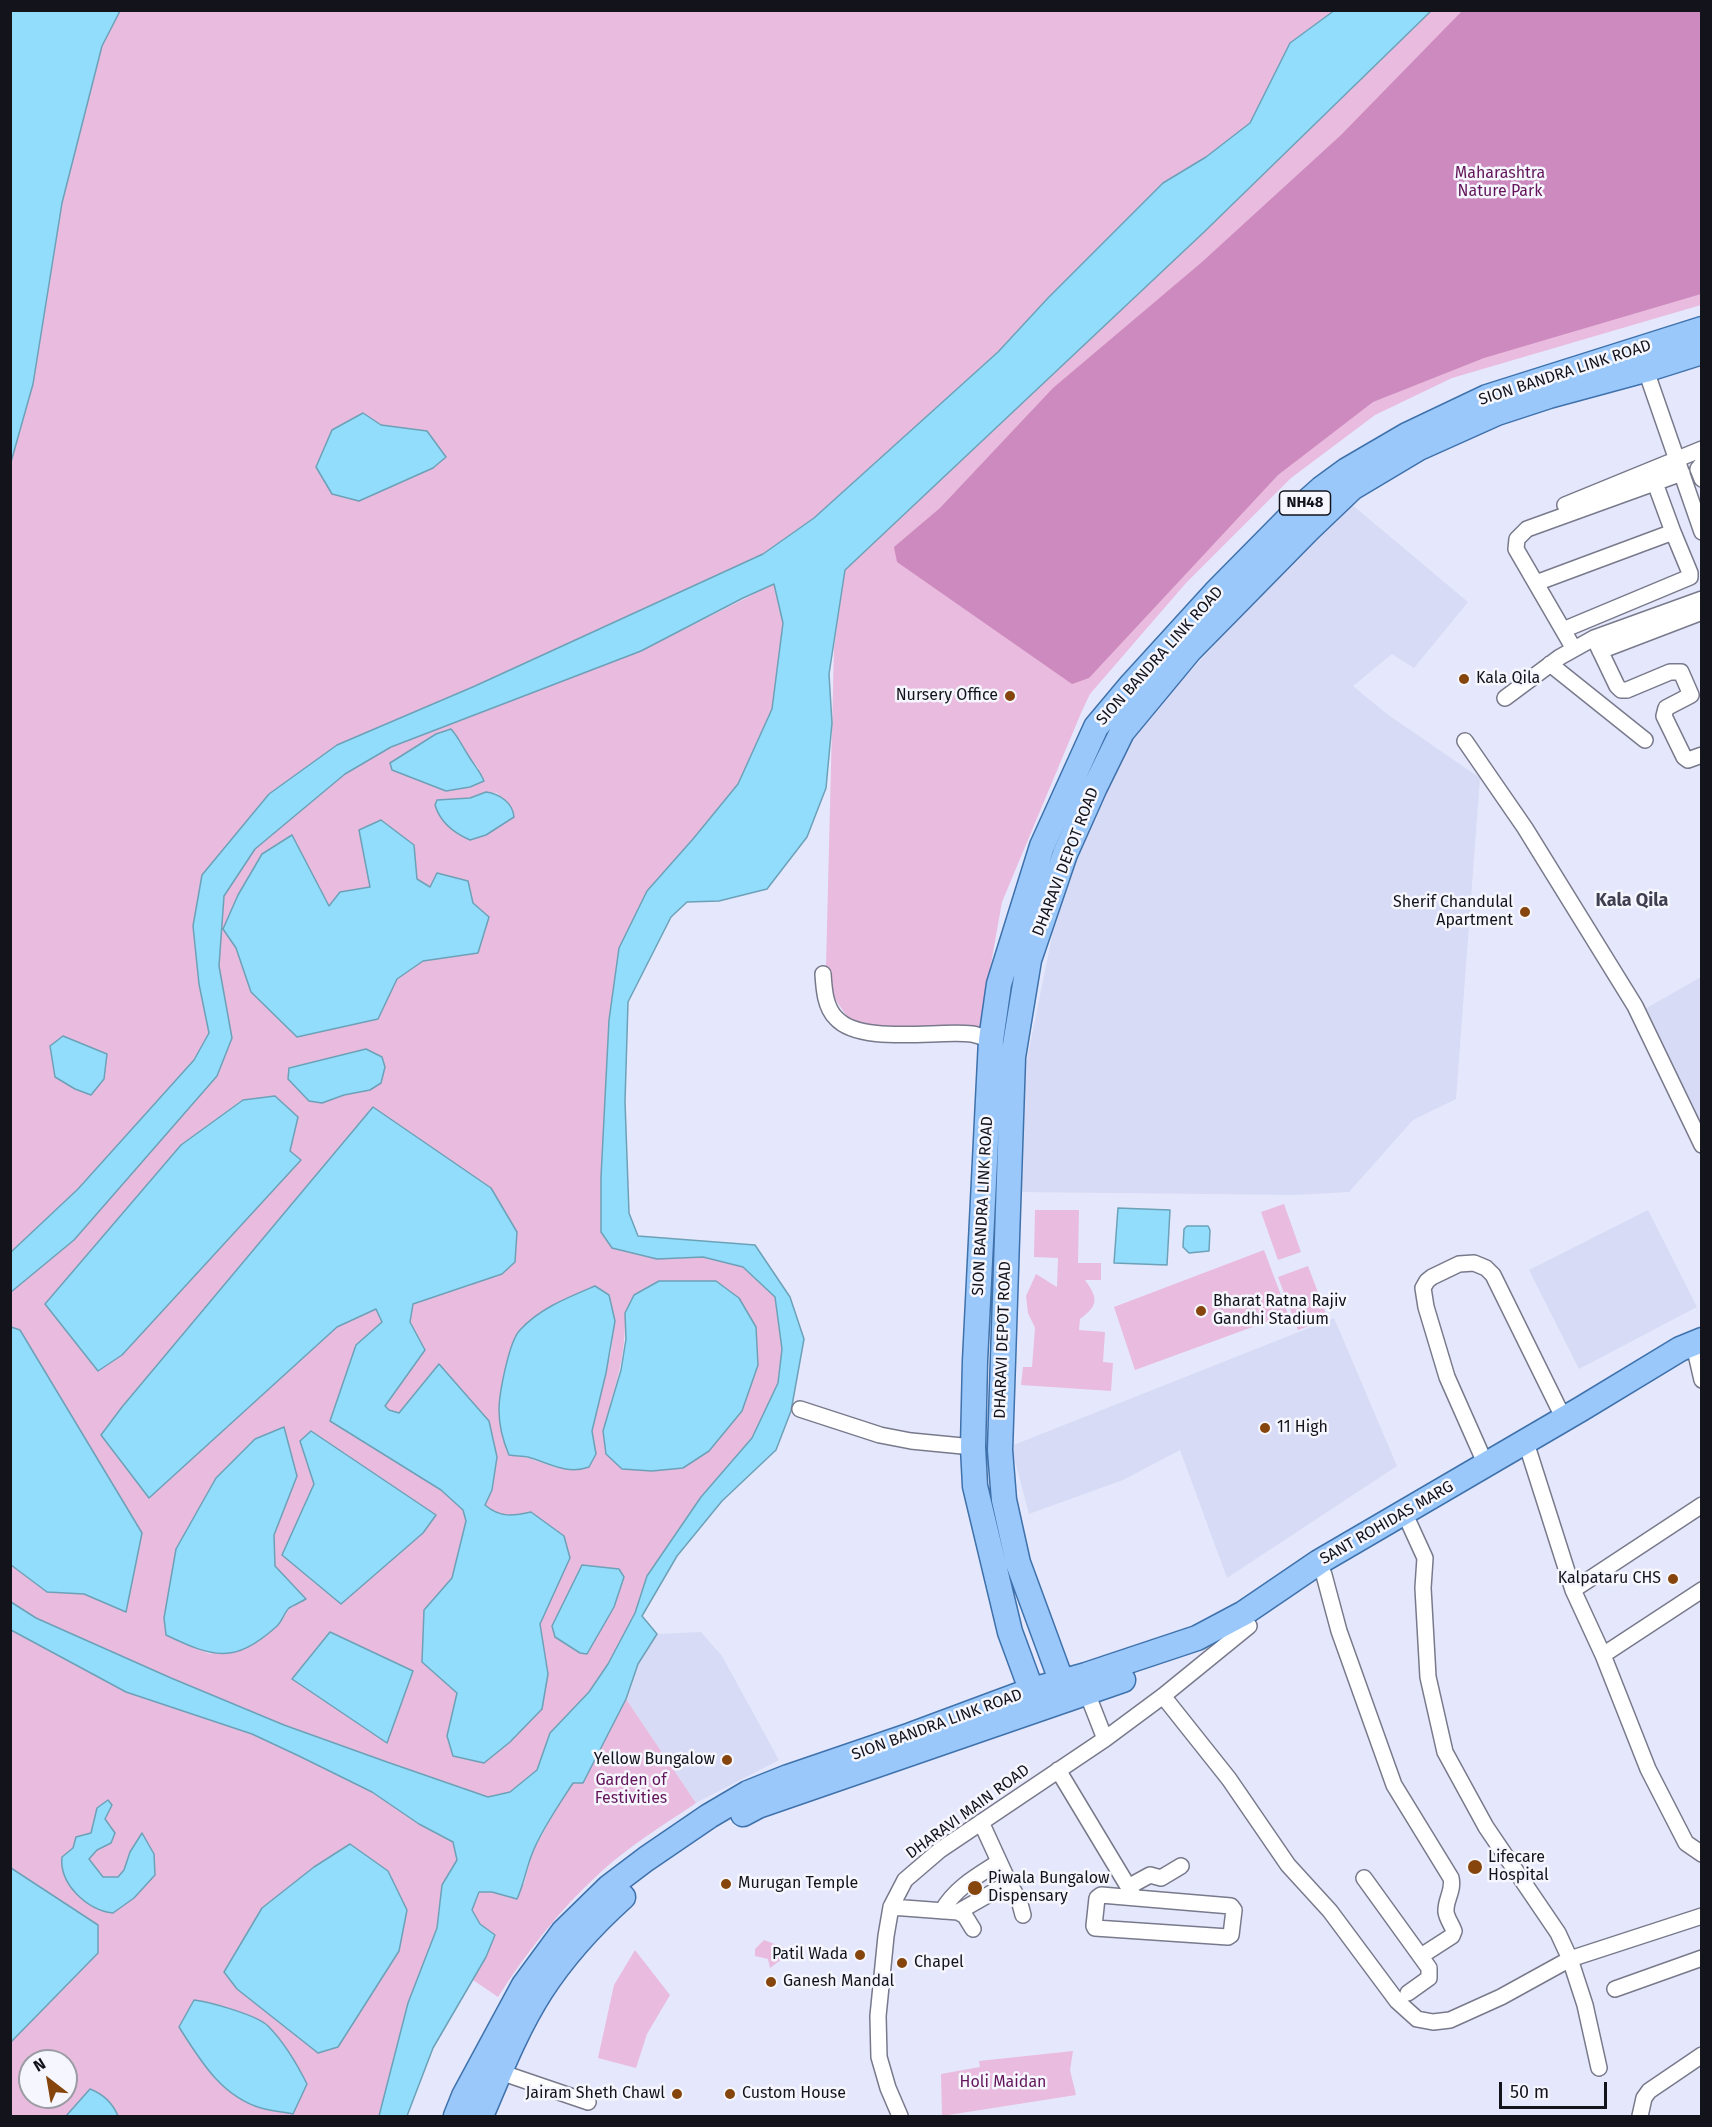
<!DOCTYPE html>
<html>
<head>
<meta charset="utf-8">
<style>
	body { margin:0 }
	#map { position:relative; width:1712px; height:2127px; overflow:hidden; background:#e5e8fc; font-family:"Fira Sans",sans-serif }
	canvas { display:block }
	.frame { position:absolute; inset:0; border:12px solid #13141b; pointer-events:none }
	.north { position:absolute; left:18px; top:2049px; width:60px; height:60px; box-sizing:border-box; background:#f5f6fe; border:2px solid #9b9ca3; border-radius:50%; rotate:329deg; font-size:16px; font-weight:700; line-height:24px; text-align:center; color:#13141b }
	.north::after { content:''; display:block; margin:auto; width:21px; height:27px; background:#85450c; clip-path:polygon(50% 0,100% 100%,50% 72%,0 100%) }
	.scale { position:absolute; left:1499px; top:2082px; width:108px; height:27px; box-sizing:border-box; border:3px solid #13141b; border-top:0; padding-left:8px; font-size:18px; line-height:21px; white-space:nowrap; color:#13141b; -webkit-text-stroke:4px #f5f6fe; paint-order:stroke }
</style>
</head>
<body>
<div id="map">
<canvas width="1712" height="2127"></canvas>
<div class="frame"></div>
<div class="north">N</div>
<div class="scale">50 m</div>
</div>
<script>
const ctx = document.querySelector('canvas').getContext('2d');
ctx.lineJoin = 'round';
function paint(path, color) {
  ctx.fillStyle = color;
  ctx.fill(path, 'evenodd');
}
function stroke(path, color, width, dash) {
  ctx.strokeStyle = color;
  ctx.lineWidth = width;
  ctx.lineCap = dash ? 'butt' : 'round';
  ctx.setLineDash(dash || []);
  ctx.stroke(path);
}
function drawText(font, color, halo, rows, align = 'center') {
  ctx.font = font + ' "Fira Sans",sans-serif';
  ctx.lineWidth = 5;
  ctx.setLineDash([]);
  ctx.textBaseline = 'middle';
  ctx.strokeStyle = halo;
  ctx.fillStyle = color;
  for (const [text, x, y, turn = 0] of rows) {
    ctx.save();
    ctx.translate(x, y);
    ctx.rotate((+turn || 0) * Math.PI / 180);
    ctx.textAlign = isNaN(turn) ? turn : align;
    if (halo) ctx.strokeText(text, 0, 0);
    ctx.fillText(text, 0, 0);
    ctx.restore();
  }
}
const built = new Path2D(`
	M 1350,503 L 1468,602 L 1414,668 L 1392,654 L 1353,686 L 1387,714 L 1480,778 L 1456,1099 L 1413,1120 L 1349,1192 L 1295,1195 L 1020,1192 L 1024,1074 L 1053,931 L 1079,843 L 1134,733 L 1280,573 Z
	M 1701,977 L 1701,1139 L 1636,1014 Z
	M 1648,1210 L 1697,1307 L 1579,1369 L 1529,1270 Z
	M 1334,1318 L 1397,1466 L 1227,1578 L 1180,1450 L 1123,1480 L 1029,1514 L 1011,1446 Z
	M 701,1632 L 722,1656 L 779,1760 L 696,1803 L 626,1699 L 638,1664 L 657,1634 Z`);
const green = new Path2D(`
	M 120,11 L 1335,11 L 1290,43 L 1250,123 L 1206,157 L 1163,183 L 1048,298 L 998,352 L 814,518 L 763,554 L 475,686 L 337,745 L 193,926 L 199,984 L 209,1033 L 194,1060 L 78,1189 L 11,1252 L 11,462 L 33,384 L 62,203 L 102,46 ZM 363,413 L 381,425 L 433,468 L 359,501 Z
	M 1431,11 L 1701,11 L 1701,305 L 1452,378 L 1375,415 L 1291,478 L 1186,583 L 1090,694 L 1081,713 L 1002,902 L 979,1031 L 852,1024 L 831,993 L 826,966 L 834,647 L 845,570 L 1203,233 Z
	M 774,584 L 783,623 L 772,709 L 738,784 L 693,839 L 647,891 L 619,948 L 601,1177 L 601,1232 L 613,1248 L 657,1259 L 703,1257 L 743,1267 L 775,1296 L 782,1349 L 778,1383 L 752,1438 L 701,1497 L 647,1576 L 635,1613 L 608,1664 L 589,1692 L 550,1733 L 537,1770 L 510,1792 L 488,1797 L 387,1762 L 284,1725 L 171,1678 L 36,1618 L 11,1602 L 10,1565 L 47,1592 L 84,1594 L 126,1611 L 142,1533 L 20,1330 L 11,1327 L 11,1292 L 74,1240 L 232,1038 L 219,966 L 224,895 L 255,849 L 345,774 L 391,747 L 641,651 ZM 460,740 L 468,755 L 479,769 L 433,786 L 413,778 ZM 486,792 L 497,793 L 513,810 L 437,801 L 470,798 ZM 359,830 L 414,845 L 416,878 L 430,887 L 478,952 L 423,961 L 397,979 L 378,1019 L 251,992 L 236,948 L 223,929 L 291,836 L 330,907 L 341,892 L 371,887 ZM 330,1058 L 344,1095 L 322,1103 L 309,1101 L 289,1067 ZM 242,1100 L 298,1117 L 290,1151 L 301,1160 L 122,1355 L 98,1370 L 46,1304 L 181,1145 ZM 491,1188 L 472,1285 L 413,1304 L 410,1321 L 425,1350 L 385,1406 L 389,1410 L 399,1413 L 439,1365 L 492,1490 L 485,1505 C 500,1518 514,1516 532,1512 L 551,1598 L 540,1624 L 548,1674 L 447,1736 L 457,1693 L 444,1588 L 452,1578 L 466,1521 L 463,1510 L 441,1490 L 330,1421 L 356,1345 L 382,1322 L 376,1308 L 337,1327 L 310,1350 ZM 659,1281 L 716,1281 L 610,1404 C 620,1373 626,1345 625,1313 ZM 615,1320 L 611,1352 L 592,1431 L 596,1454 L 557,1468 L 528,1458 L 509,1455 ZM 297,1476 L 274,1535 L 275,1567 L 306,1599 L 289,1609 L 279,1625 L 210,1654 L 166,1635 L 164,1618 L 176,1549 L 216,1478 ZM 314,1484 L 435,1515 L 423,1533 L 341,1604 L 282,1555 Z
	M 1284,1204 L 1301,1252 L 1278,1260 L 1261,1212 Z
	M 1035,1210 L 1079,1210 L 1078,1263 L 1101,1263 L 1101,1280 L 1085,1280 C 1098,1298 1099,1305 1080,1319 L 1079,1330 L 1105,1332 L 1103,1362 L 1113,1363 L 1111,1391 L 1021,1385 L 1023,1367 L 1032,1367 L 1035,1328 L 1028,1313 L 1026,1296 L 1036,1274 L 1057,1287 L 1058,1258 L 1034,1257 Z
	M 1264,1250 L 1288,1314 L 1135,1370 L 1114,1307 Z
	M 1308,1266 L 1328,1319 L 1298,1330 L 1278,1277 Z
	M 11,1630 L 126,1692 L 252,1734 L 299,1756 L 372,1792 L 419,1824 L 453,1842 L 457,1860 L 442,1885 L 437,1928 L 408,2003 L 379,2116 L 118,2116 C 113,2104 103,2094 90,2090 L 66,2116 L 11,2116 L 11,2042 L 98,1952 L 98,1925 L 11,1868 ZM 112,1805 L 105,1819 L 111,1843 L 97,1850 L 89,1859 L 103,1877 L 118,1877 L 124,1870 L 130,1852 L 113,1913 L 62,1857 L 91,1833 L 93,1822 ZM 350,1844 L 318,2053 L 224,1972 L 262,1908 L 314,1867 ZM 30,2061 L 66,2061 L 66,2097 L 30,2097 Z
	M 626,1699 L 696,1803 C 665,1824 631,1845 603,1870 C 562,1907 528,1950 498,1997 L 473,1980 L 486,1957 L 480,1924 L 472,1910 L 480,1892 L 492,1892 L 524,1884 L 532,1853 L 559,1804 L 573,1783 L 583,1783 Z
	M 764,1940 L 785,1948 L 781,1949 L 782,1959 L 770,1968 L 768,1959 L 755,1956 L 755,1949 Z
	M 635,1950 L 670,1995 L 647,2034 L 636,2068 L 598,2058 L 614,1985 Z
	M 1073,2051 L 1070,2070 L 1076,2095 L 942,2116 L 941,2074 L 980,2067 L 979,2061 Z`);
const forest = new Path2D(`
	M 1462,11 L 1701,11 L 1701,294 L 1484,358 L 1373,402 L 1278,475 L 1089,678 L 1072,684 L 897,562 L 894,547 L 940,508 L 1053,388 L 1202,262 L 1341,135 Z`);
const water = new Path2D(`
	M 11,10 L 120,11 L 102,46 L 62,203 L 33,384 L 11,462 Z
	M 1335,10 L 1431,11 L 1203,233 L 845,570 L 829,674 L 832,723 L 826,788 L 807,837 L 767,889 L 719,901 L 687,902 L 671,917 L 628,1002 L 625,1102 L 629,1213 L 638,1236 L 755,1245 L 790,1297 L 804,1339 L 791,1411 L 776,1450 L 722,1501 L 677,1556 L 642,1616 L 657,1634 L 638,1664 L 626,1699 L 583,1783 L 573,1783 C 560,1803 540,1832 532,1854 C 526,1869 524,1884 517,1899 L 492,1892 L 479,1892 L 472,1910 L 480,1924 L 495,1935 L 486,1957 L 433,2048 L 407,2116 L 379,2116 L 408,2003 L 437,1928 L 442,1885 L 457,1860 L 453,1842 L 419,1824 L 372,1792 L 299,1756 L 252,1734 L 126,1692 L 11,1630 L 11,1602 L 36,1618 L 171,1678 L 284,1725 L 387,1762 L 488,1797 L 510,1792 L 537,1770 L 550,1733 L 589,1692 L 608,1664 L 635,1613 L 647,1576 L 701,1497 L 752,1438 L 778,1383 L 782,1349 L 775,1297 L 743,1267 L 703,1257 L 657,1259 L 612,1248 L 601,1232 L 601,1177 L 609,1020 L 619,948 L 647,891 L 693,839 L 738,784 L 772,709 L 783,623 L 774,584 L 743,598 L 641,651 L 391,747 L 345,774 L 255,849 L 224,896 L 219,966 L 232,1038 L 217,1076 L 74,1240 L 11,1292 L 11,1252 L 78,1189 L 194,1060 L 209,1033 L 199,984 L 193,926 L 202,875 L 269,794 L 337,745 L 475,686 L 763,554 L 814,518 L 998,352 L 1048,298 L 1163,183 L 1206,157 L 1250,123 L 1290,43 Z
	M 363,413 L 381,425 L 427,431 L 446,457 L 433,468 L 359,501 L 332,494 L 316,467 L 332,430 Z
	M 451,729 C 459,738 462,746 468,755 C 474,765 480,771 484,781 L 470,787 L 446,791 L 392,770 L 390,763 L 436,734 Z
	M 486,792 C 500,794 513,803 514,817 L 486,835 L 470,840 C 454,833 440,822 435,805 L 437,800 L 470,798 Z
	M 381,820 L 414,845 L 417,879 L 430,887 L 437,873 L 468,881 L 473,903 L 489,917 L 478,953 L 423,961 L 397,979 L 378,1019 L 297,1037 L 251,992 L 236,948 L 223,929 L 238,895 L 262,854 L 292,835 L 329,906 L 340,892 L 370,887 L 359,830 Z
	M 63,1036 L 107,1054 L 104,1079 L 91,1095 L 75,1089 L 55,1077 L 50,1046 Z
	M 366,1049 L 382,1057 L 385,1067 L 381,1083 L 370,1090 L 344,1095 L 322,1103 L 309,1101 L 288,1079 L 289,1068 Z
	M 275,1096 L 298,1117 L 290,1151 L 301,1160 L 122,1355 L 98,1371 L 45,1304 L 181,1145 L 243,1100 Z
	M 373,1107 L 491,1188 L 517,1232 L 515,1262 L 502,1274 L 413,1304 L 410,1322 L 425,1350 L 385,1406 L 389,1410 L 399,1413 L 439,1364 L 489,1421 L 497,1457 L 492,1490 L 485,1505 C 500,1518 514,1516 531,1512 L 564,1536 L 570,1558 L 540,1624 L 548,1674 L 542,1709 L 510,1742 L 484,1763 L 453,1756 L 447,1736 L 457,1693 L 422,1662 L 424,1610 L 452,1578 L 466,1521 L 463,1510 L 441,1490 L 330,1421 L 356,1345 L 382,1322 L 376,1309 L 337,1327 L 149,1498 L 101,1435 L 122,1407 Z
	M 1118,1208 L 1170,1210 L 1167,1265 L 1114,1263 Z
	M 1187,1226 L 1208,1226 L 1210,1230 L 1209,1251 L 1189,1253 L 1183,1247 L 1184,1229 Z
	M 659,1281 L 716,1281 L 739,1298 L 756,1327 L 758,1365 L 742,1411 L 709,1451 L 683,1468 L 652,1471 L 622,1469 L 606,1454 L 603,1431 L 621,1370 L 626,1339 L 625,1313 L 634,1295 Z
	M 595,1286 L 609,1295 L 615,1321 L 606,1373 L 592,1431 L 596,1454 L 589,1467 C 567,1475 549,1463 528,1457 C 522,1456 515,1456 509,1455 C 503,1441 499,1425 499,1410 C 499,1394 509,1341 520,1330 C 540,1308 569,1297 595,1286 Z
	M 11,1327 L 20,1330 L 142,1533 L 126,1612 L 84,1594 L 47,1592 L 11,1565 Z
	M 284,1427 L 297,1476 L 274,1535 L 275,1566 L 306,1599 C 301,1602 294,1605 289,1608 C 284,1613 282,1622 276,1627 C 234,1664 214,1658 166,1635 L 164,1618 L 176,1549 L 216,1478 L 255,1439 Z
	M 311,1431 L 436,1515 L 423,1533 L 341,1604 L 282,1555 L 314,1484 L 300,1441 Z
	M 582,1565 L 619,1569 L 624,1577 L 614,1607 L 587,1654 L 580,1653 L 555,1637 L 552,1626 Z
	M 330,1632 L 413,1671 L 387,1743 L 292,1679 Z
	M 108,1800 L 112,1805 L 105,1819 L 115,1833 L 111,1843 L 97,1850 L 89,1859 L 103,1877 L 118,1877 L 124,1870 L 130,1852 L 142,1833 L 154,1854 L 155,1875 L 134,1898 L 113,1913 C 87,1910 59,1884 62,1857 L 73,1848 L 76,1837 L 91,1833 L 97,1808 Z
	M 350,1844 L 388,1871 L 407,1910 L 399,1951 L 338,2047 L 318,2053 L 237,1989 L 224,1972 L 262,1908 L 314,1867 Z
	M 11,1868 L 98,1925 L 98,1953 L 11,2042 Z
	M 194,2000 C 210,2002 257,2015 268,2026 C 284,2042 297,2064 307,2084 L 293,2114 C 283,2112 271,2111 261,2108 C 221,2096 200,2060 179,2027 Z
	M 90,2089 C 103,2094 113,2104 118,2116 L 66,2116 Z`);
const minor = new Path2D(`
	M 1643,362 L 1702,532
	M 1702,464 L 1698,469 L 1702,479
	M 1565,505 L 1702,449
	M 1536,583 L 1673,532 L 1655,483
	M 1563,630 L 1690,577 L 1690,573 L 1673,532
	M 1594,638 L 1617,686 L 1621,690 L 1627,690 L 1670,672 L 1681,672 L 1691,695 L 1666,708 L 1664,716 L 1684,757 L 1688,760 L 1702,755
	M 1574,649 L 1516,549 L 1517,539 L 1527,529 L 1682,473
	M 1600,651 L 1702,612
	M 1550,664 L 1645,740
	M 1505,698 L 1560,657 L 1594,638 L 1702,599
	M 1465,741 L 1525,828 L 1635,1006 L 1702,1145
	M 823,974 C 824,989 825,1007 836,1018 C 860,1045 937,1030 972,1034 C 978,1035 985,1038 991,1040
	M 1696,1354 L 1702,1380
	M 800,1409 L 880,1435 L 911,1441 L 973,1447
	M 1529,1452 L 1573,1590 L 1603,1655 L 1648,1769 L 1686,1843 L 1702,1854
	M 1486,1465 L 1447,1377 L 1426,1307 L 1423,1288 L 1427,1281 L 1432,1277 L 1459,1264 L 1474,1263 L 1486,1268 L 1493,1275 L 1564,1419
	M 1409,1523 L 1425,1558 L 1423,1588 L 1428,1677 L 1445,1752 L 1486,1827 L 1558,1933 L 1570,1959 L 1585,2005 L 1599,2068
	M 1319,1562 L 1324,1575 L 1339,1631 L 1394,1785 L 1451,1878 C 1454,1891 1445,1900 1446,1912 C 1447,1919 1452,1925 1454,1931 L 1452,1936 L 1421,1956
	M 1573,1590 L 1702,1505
	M 1603,1655 L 1702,1590
	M 1087,1693 L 1105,1739
	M 1163,1696 L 1229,1779 L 1288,1865 L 1330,1911 L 1397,2001 L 1417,2019 L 1433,2022 L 1450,2020 L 1501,1997 L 1570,1959 L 1702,1916
	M 1058,1770 L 1135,1898
	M 981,1822 L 1009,1883 L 1019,1900 L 1023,1915
	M 1364,1878 L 1429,1968 L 1429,1978 L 1408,1993
	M 1128,1887 L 1150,1875 L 1161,1878 L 1181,1866
	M 1101,1895 L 1231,1906 L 1234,1910 L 1231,1935 L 1228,1937 L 1095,1928 L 1094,1926 L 1097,1898 Z
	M 891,1907 L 958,1912 L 965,1916 L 973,1929
	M 942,1911 C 955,1888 977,1876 999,1862
	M 958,1912 L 1009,1883
	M 1615,1989 L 1702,1958
	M 500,2072 L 588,2102
	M 900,2116 L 888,2088 L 879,2057 L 878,2016 L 886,1936 L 891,1907 L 905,1880 L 940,1850 L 1105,1739 L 1163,1696 L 1249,1626
	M 1640,2116 L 1644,2098 L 1649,2091 L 1702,2055`);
const primary = new Path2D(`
	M 1068,1699 L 1018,1563 L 1004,1500 L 1000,1450 L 1013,1057 L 1029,960 L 1065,854 L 1094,789 L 1122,732 L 1190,650 L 1308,530 L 1352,488 L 1419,448 L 1497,413 L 1549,396 L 1645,370 L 1702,352
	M 1038,1708 L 1010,1632 L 975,1486 L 973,1447 L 975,1361 L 991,1040 L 999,984 L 1042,846 L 1096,727 L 1132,684 L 1215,593 L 1293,514 L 1321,489 L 1347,470 L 1407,435 L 1487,397 L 1702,329
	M 743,1814 L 758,1806 L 1123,1680
	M 456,2116 L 464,2096 L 524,1985 L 563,1932 L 609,1887 L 646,1859 L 709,1816 L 748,1793 L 788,1777 L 911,1735 L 1032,1690 L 1086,1675 L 1197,1638 L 1244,1613 L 1319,1562 L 1581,1409 L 1680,1349 L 1702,1340
	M 481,2116 C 499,2074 516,2030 541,1991 C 563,1957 593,1924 623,1897`);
const markers = [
	[1464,679,6,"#85450c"],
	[1010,696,6,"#85450c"],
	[1525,912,6,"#85450c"],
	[1201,1311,6,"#85450c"],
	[1265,1428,6,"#85450c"],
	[1673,1579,6,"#85450c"],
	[727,1760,6,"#85450c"],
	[1475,1867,8,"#85450c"],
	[726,1884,6,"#85450c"],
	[975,1888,8,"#85450c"],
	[860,1955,6,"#85450c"],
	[902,1963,6,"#85450c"],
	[771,1982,6,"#85450c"],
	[677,2094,6,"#85450c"],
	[730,2094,6,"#85450c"]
];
const shields = [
	[1305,503,51]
];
const shieldNames = [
	["NH48",1305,503]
];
const parkNames = [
	["Maharashtra",1500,174],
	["Nature Park",1500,192],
	["Garden of",631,1781],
	["Festivities",631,1799],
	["Holi Maidan",1003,2083]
];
const streetNames = [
	["SION BANDRA LINK ROAD",1565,373,-18],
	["SION BANDRA LINK ROAD",1160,656,-48],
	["DHARAVI DEPOT ROAD",1066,862,-69],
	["SION BANDRA LINK ROAD",983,1206,-87],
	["DHARAVI DEPOT ROAD",1003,1340,-88],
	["SANT ROHIDAS MARG",1387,1523,-30],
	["SION BANDRA LINK ROAD",937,1725,-20],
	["DHARAVI MAIN ROAD",968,1812,-36]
];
const poiNames = [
	["Kala Qila",1476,679],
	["Nursery Office",998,696,"right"],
	["Sherif Chandulal",1513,903,"right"],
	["Apartment",1513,921,"right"],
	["Bharat Ratna Rajiv",1213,1302],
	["Gandhi Stadium",1213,1320],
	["11 High",1277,1428],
	["Kalpataru CHS",1661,1579,"right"],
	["Yellow Bungalow",715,1760,"right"],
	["Lifecare",1488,1858],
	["Hospital",1488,1876],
	["Piwala Bungalow",988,1879],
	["Dispensary",988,1897],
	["Murugan Temple",738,1884],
	["Patil Wada",848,1955,"right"],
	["Chapel",914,1963],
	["Ganesh Mandal",783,1982],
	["Jairam Sheth Chawl",665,2094,"right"],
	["Custom House",742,2094]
];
const neighbourhoodNames = [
	["Kala Qila",1632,901]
];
paint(built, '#d7dbf5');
paint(green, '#e9bbde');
paint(forest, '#cd8abf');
paint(water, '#92ddfc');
stroke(water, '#6ca1b8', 1.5);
stroke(minor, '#787a8c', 18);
stroke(primary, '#3f71ab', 27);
stroke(minor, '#fff', 15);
stroke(primary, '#9ac8fb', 24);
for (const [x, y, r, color] of markers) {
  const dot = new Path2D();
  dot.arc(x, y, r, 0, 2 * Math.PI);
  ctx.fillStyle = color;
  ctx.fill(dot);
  stroke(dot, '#f5f6fe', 2);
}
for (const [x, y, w] of shields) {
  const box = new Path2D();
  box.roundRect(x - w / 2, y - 12, w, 24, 4.5);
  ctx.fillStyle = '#f5f6fe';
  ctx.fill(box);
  stroke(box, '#13141b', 1.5);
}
drawText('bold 15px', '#13141b', null, shieldNames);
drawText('16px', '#64155a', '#f5f6fe', parkNames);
drawText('16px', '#13141b', '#f5f6fe', streetNames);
drawText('16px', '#13141b', '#f5f6fe', poiNames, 'left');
drawText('bold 18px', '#3e3f4f', '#f5f6fe', neighbourhoodNames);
</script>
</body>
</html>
